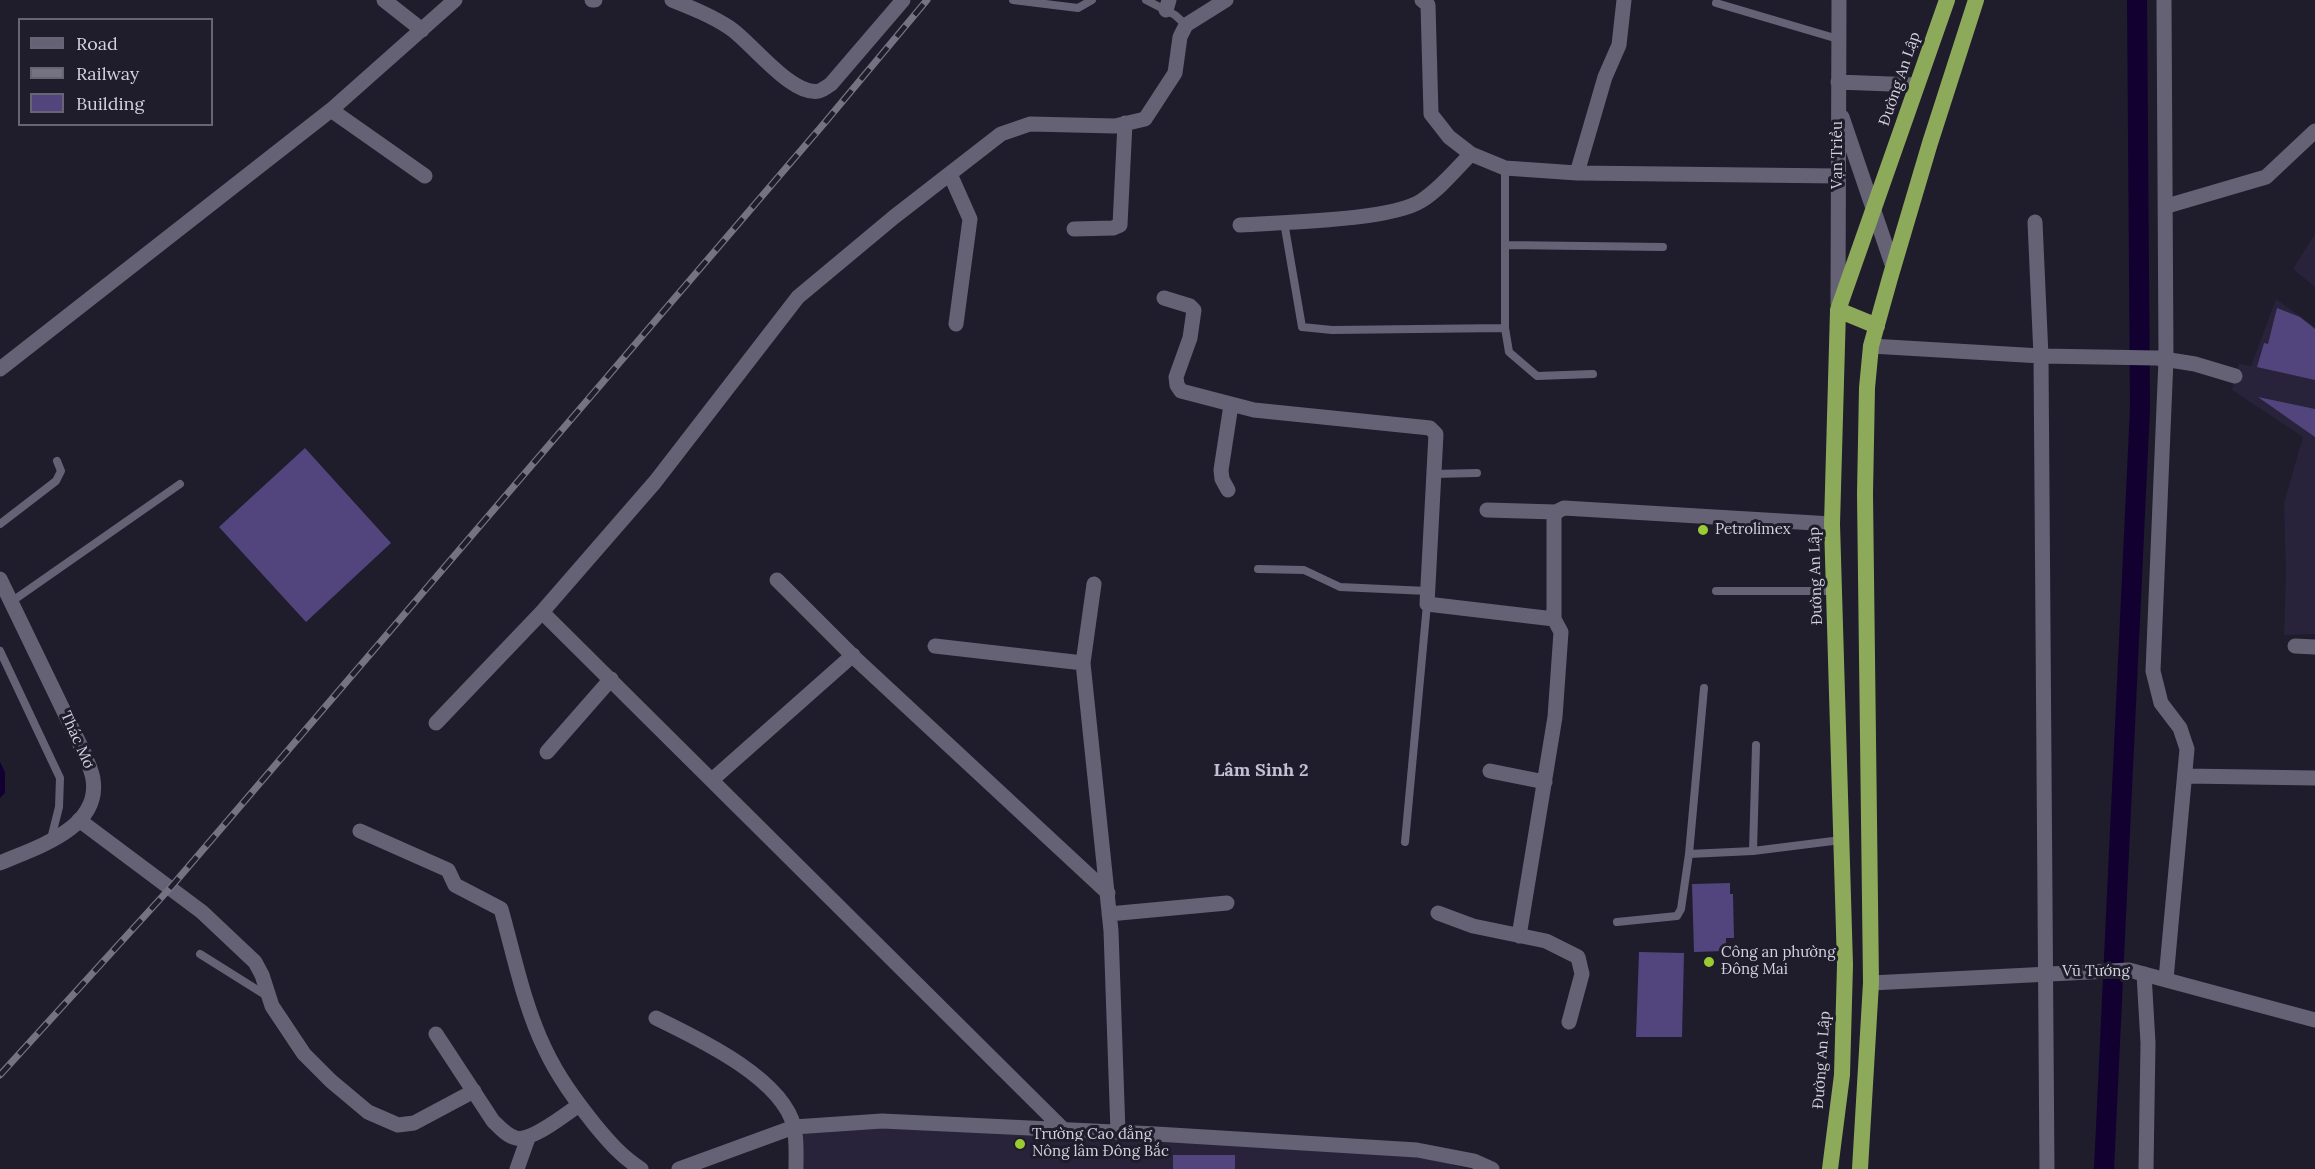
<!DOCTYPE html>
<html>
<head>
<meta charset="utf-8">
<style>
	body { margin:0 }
	#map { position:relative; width:2315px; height:1169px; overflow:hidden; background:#1f1c2c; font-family:Lora,serif }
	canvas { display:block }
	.legend { position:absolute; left:18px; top:18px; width:195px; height:108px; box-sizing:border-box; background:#1f1c2c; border:2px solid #676573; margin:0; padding:8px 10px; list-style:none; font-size:18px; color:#d4d2dd }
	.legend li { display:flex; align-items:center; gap:12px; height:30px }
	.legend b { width:30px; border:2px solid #676573 }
</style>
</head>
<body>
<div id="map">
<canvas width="2315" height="1169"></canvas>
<ul class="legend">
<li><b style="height:8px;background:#656275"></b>Road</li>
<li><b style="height:8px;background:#757381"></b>Railway</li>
<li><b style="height:16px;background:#52457e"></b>Building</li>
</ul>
</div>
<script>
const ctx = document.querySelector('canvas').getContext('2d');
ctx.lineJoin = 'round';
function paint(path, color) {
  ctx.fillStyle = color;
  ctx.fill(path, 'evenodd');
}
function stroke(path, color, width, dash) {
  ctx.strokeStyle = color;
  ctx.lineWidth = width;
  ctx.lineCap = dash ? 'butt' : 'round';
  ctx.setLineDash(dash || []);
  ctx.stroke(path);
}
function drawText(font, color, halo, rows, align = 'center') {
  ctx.font = font + ' Lora,serif';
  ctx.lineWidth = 6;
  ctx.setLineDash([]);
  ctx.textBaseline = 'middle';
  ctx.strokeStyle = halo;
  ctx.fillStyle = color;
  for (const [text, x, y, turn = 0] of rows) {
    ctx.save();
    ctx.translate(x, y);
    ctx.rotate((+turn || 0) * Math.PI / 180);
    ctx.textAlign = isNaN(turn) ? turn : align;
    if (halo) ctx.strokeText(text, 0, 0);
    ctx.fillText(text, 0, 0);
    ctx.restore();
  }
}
const built = new Path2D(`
	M 2315,234 L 2315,287 L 2293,269 Z
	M 2276,299 L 2315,327 L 2315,634 L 2284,635 L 2286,574 L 2284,503 L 2303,437 L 2232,390 L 2239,364 L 2251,366 Z
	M 802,1126 L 1084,1135 L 1389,1153 L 1444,1162 L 1466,1169 L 804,1169 Z`);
const water = new Path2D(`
	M 0,762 L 5,772 L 5,793 L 0,798 Z`);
const canal = new Path2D(`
	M 2104,1169 L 2140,408 L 2137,0`);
const building = new Path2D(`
	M 2277,308 L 2300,317 L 2315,329 L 2315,380 L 2257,367 L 2264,343 L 2268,344 Z
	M 2258,397 L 2315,409 L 2315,437 Z
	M 305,448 L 391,543 L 306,622 L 219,527 Z
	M 1730,883 L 1730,894 L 1733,894 L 1734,938 L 1726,938 L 1726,951 L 1694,952 L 1692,884 Z
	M 1639,952 L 1684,953 L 1682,1037 L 1636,1037 Z
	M 1173,1155 L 1235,1155 L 1235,1169 L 1173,1169 Z`);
const service = new Path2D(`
	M 1013,0 L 1078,8 L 1092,0
	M 1146,0 L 1175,15 L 1186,25
	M 1716,3 L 1838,39
	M 1505,168 L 1505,328 L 1509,352 L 1537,376 L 1593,374
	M 1284,222 L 1302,327 L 1332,330 L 1505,328
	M 1505,245 L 1663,247
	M 1434,474 L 1477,473
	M 0,524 L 56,481 L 61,471 L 57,461
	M 1258,569 L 1304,570 L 1340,587 L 1427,591
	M 1716,591 L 1834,591
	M 11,602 L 180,484
	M 0,651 L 60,778 L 59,807 L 51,839
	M 1405,842 L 1427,604
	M 1753,851 L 1756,745
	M 1689,854 L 1704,688
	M 1617,922 L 1677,916 L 1681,909 L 1689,854 L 1753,851 L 1841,840
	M 200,954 L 267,996`);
const minor = new Path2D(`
	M 384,0 L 422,30
	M 592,0 L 595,0
	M 672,0 C 692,8 712,16 730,28 C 751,42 792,97 819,91 C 823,90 828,86 831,84 L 903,0
	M 1422,0 L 1428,5 L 1431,114 L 1449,137 L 1471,154 L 1505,168 L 1577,173 L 1838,176
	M 2164,0 L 2166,359 L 2153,671 L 2161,703 L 2180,728 L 2187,749 L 2166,979
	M 1166,10 L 1169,0
	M 331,110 L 425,176
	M 1577,173 L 1605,77 L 1619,45 L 1624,0
	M 950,174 L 970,219 L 956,324
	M 2167,206 L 2266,177 L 2315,131
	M 2035,222 L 2041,356 L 2047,1169
	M 1240,225 C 1282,222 1389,221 1421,201 C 1440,189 1455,170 1471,154
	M 1074,229 L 1113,228 L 1120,225 L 1125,123
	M 1164,298 L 1190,306 L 1194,310 L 1190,338 L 1176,377 L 1177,385 L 1181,391 L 1254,410 L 1430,428 L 1436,434 L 1427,604 L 1554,619 L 1561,632 L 1555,717 L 1519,936
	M 1871,346 L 2041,356 L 2157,358 L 2195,364 L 2235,376
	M 0,369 L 331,110 L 455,0
	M 1228,490 L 1222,479 L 1221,470 L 1231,405
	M 1487,510 L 1556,512
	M 777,580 L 857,660 L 1108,893
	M 1094,584 L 1083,663 L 1111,931 L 1118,1132
	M 542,612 L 1063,1129
	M 1554,619 L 1554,518 L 1556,512 L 1564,508 L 1832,524
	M 935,646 L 1083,663
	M 2295,646 L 2315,647
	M 436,723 L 542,612 L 655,482 L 798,297 L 894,217 L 1001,134 L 1030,124 L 1115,126 L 1145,119 L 1175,73 L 1180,37 L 1186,25 L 1226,0
	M 547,752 L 611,679
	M 1490,771 L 1545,782
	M 2186,776 L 2315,778
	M 713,779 L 853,655
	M 79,820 L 202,912 L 255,962 L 262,975 L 272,1006 L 304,1054 L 331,1081 L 368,1112 L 398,1125 L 414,1123 L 474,1091
	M 360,831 L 448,870 L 455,885 L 501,909 C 514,955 524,1006 545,1049 C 558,1077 576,1101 595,1125 C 609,1142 622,1157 641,1169
	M 1438,913 L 1473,926 L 1546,941 L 1578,957 L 1582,974 L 1569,1022
	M 1109,914 L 1227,903
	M 2144,974 L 2148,1043 L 2146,1169
	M 656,1018 C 697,1038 783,1078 794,1127 C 797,1140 796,1156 796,1169
	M 436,1034 L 493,1121 C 500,1128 507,1136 516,1138 C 531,1142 566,1114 579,1105
	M 517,1169 L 528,1138
	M 679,1169 L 794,1127 L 882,1121 L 1156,1134 L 1417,1150 L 1474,1161 L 1492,1169`);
const tertiary = new Path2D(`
	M 1838,82 L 1916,85
	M 1842,117 L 1893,267
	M 1838,304 L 1839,0
	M 0,579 L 84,753 C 87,761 92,771 93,779 C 101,829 34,848 0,863
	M 1871,983 L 2129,970 L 2315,1020`);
const trunk = new Path2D(`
	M 1838,310 L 1877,326
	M 1830,1169 L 1842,1075 L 1845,965 L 1832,524 L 1838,310 L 1947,0
	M 1860,1169 L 1871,983 L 1865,494 L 1867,388 L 1871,346 L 1890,278 L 1930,143 L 1976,0`);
const rail = new Path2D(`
	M 0,1075 L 171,887 L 827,120 L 927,0`);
const markers = [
	[1703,530,6,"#9bcb32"],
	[1709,962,6,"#9bcb32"],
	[1020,1144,6,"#9bcb32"]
];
const streetNames = [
	["Đường An Lập",1900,79,-71],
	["Vạn Triều",1838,155,-90],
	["Đường An Lập",1816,576,-92],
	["Thác Mơ",77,740,66],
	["Vũ Tướng",2096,972],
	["Đường An Lập",1822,1060,-86]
];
const poiNames = [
	["Petrolimex",1715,530],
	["Công an phường",1721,953],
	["Đông Mai",1721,970],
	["Trường Cao đẳng",1032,1135],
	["Nông lâm Đông Bắc",1032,1152]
];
const quarterNames = [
	["Lâm Sinh 2",1261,771]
];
paint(built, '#28233a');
paint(water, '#120031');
stroke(canal, '#120031', 20);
paint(building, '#52457e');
stroke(service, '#656275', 8);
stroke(minor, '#656275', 15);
stroke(tertiary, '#656275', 15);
stroke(trunk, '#8daa5a', 16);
stroke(rail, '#757381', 7);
stroke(rail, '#1f1c2c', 4.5, [14]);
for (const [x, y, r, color] of markers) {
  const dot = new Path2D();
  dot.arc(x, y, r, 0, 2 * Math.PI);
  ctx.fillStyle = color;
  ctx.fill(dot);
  stroke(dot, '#1f1c2c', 2);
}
drawText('15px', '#d4d2dd', '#1f1c2c', streetNames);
drawText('15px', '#d4d2dd', '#1f1c2c', poiNames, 'left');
drawText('bold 18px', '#c3bfd5', '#1f1c2c', quarterNames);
</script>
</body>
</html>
